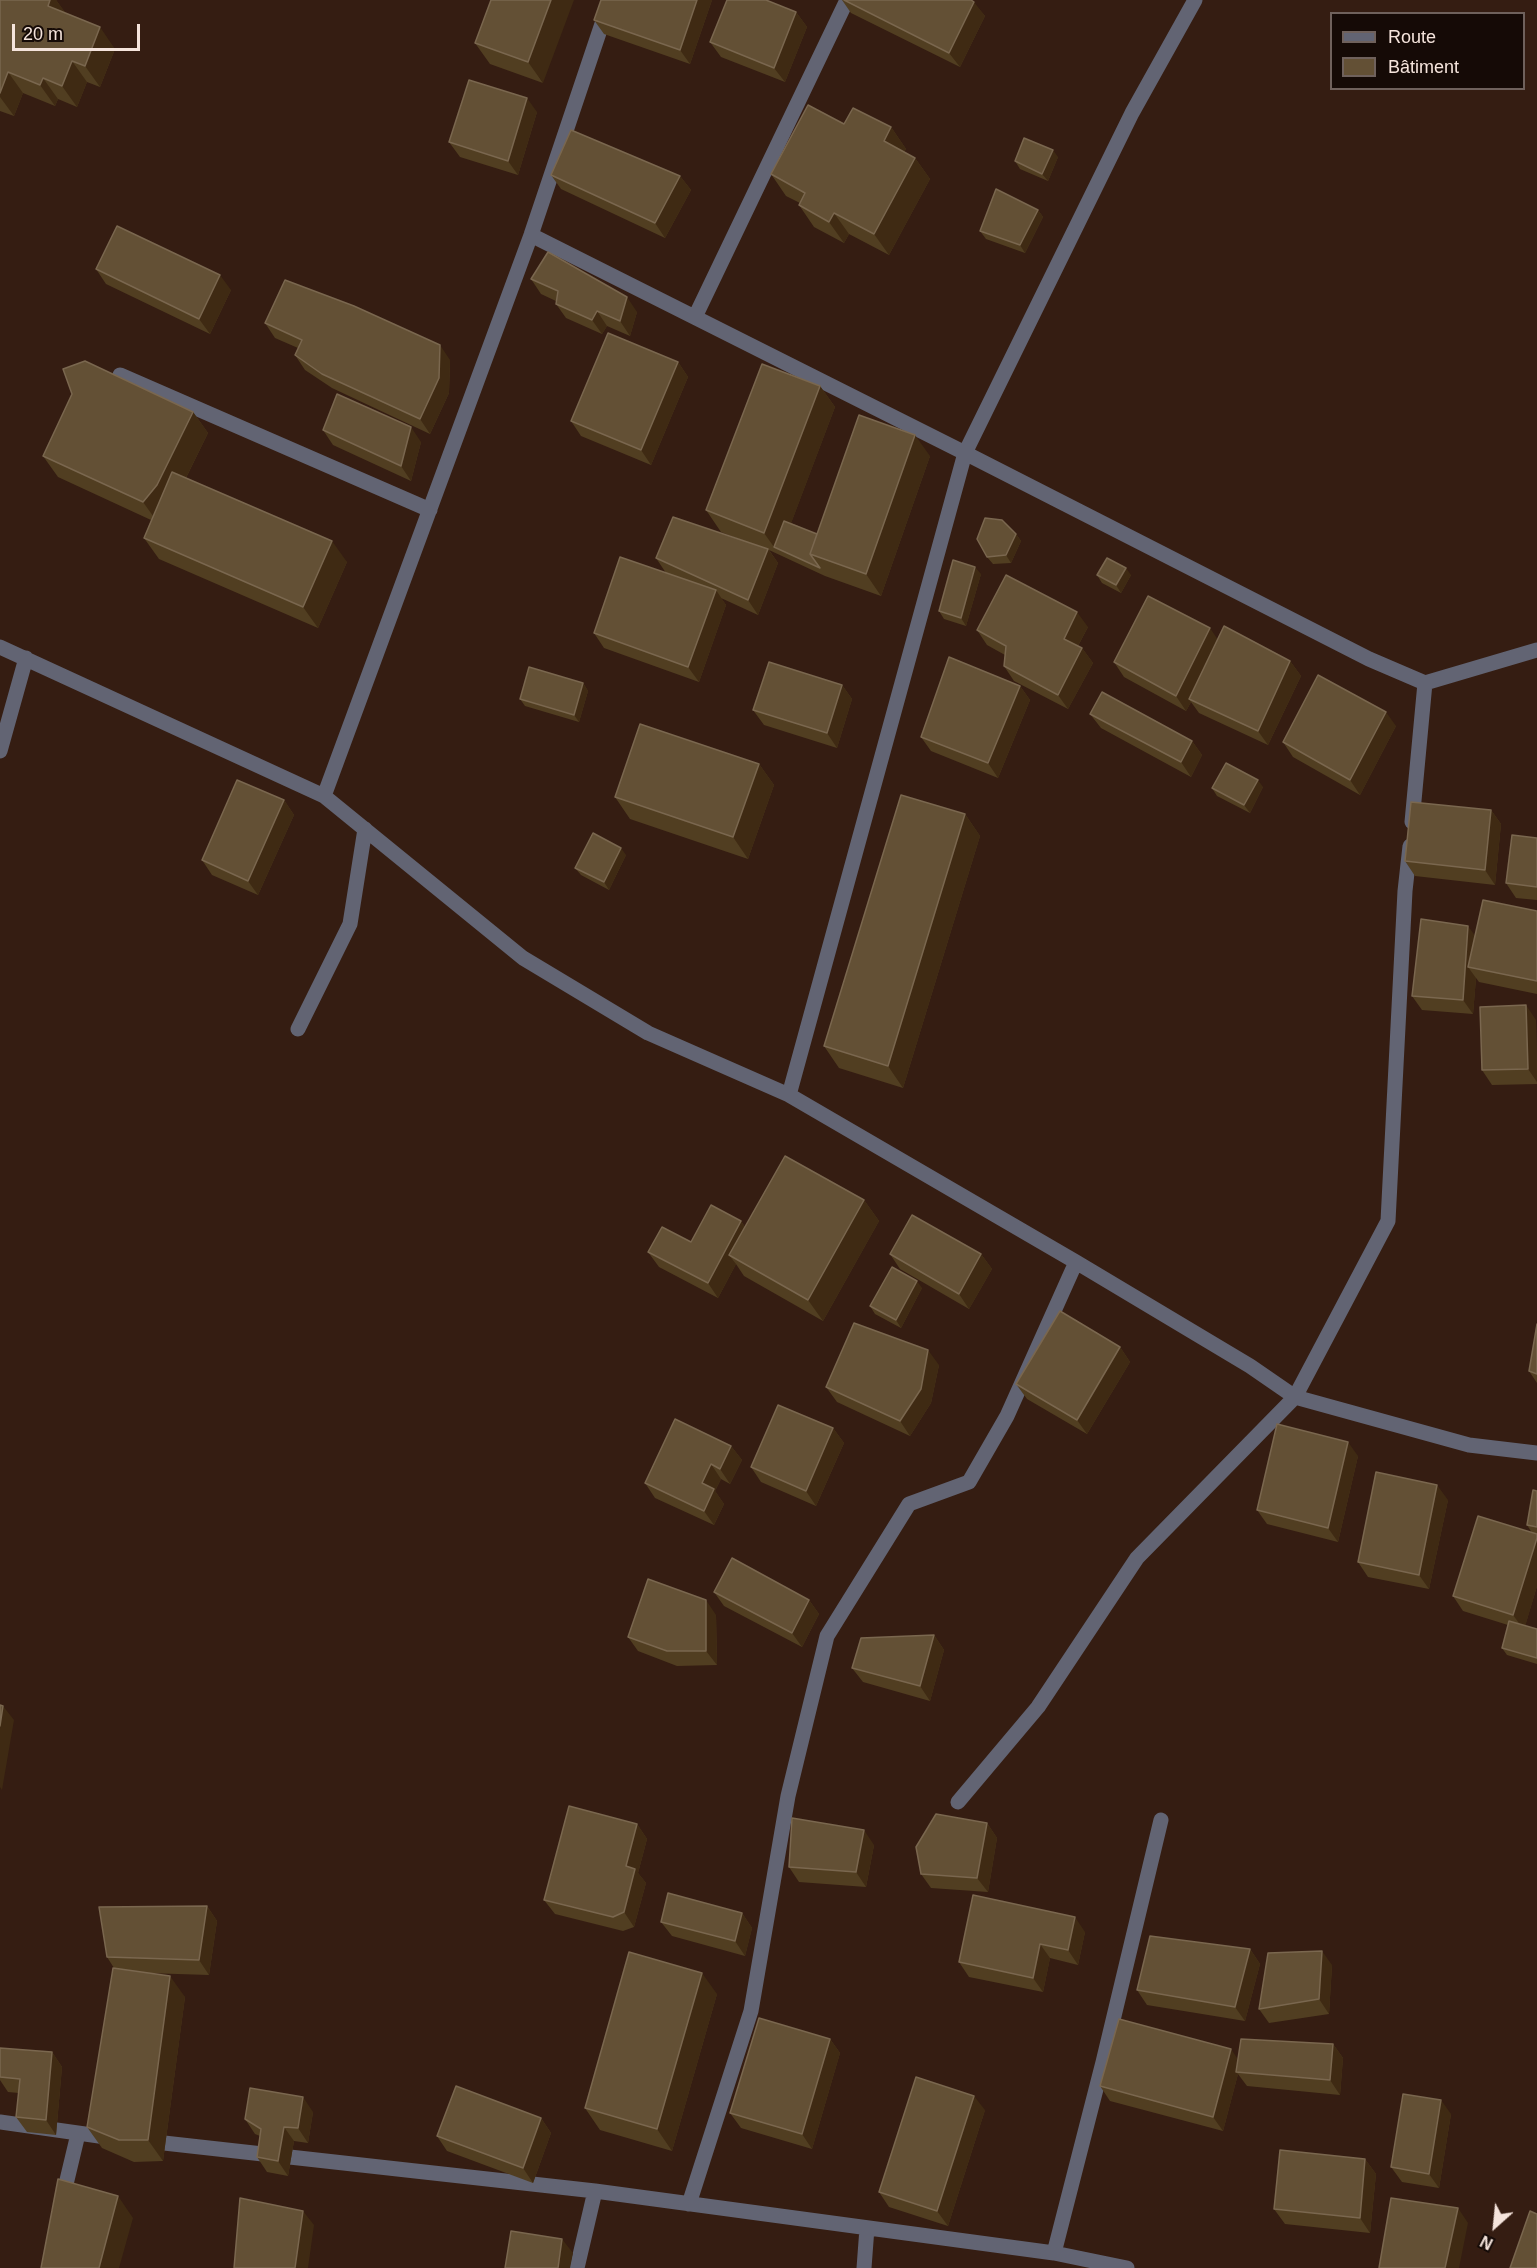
<!DOCTYPE html>
<html>
<head>
<meta charset="utf-8">
<style>
	body { margin:0 }
	#map { position:relative; width:1537px; height:2268px; overflow:hidden; background:#351d12; font-family:Helvetica,sans-serif }
	canvas { display:block }
	.legend { position:absolute; left:1330px; top:12px; width:195px; height:78px; box-sizing:border-box; background:#150a06; border:2px solid #6f615c; margin:0; padding:8px 10px; list-style:none; font-size:18px; color:#f5e4dc }
	.legend li { display:flex; align-items:center; gap:12px; height:30px }
	.legend b { width:30px; border:2px solid #6f615c }
	.north { position:absolute; left:1465px; top:2196px; width:60px; height:60px; -webkit-text-stroke:4px #150a06; paint-order:stroke; rotate:207deg; font-size:16px; font-weight:700; line-height:24px; text-align:center; color:#f5e4dc }
	.north::after { content:''; display:block; margin:auto; width:21px; height:27px; background:#f5e4dc; clip-path:polygon(50% 0,100% 100%,50% 72%,0 100%) }
	.scale { position:absolute; left:12px; top:24px; width:128px; height:27px; box-sizing:border-box; border:3px solid #f5e4dc; border-top:0; padding-left:8px; font-size:18px; line-height:21px; white-space:nowrap; color:#f5e4dc; -webkit-text-stroke:4px #150a06; paint-order:stroke }
</style>
</head>
<body>
<div id="map">
<canvas width="1537" height="2268"></canvas>
<ul class="legend">
<li><b style="height:8px;background:#626473"></b>Route</li>
<li><b style="height:16px;background:#635035"></b>Bâtiment</li>
</ul>
<div class="north">N</div>
<div class="scale">20 m</div>
</div>
<script>
const ctx = document.querySelector('canvas').getContext('2d');
ctx.lineJoin = 'round';
function stroke(path, color, width, dash) {
  ctx.strokeStyle = color;
  ctx.lineWidth = width;
  ctx.lineCap = dash ? 'butt' : 'round';
  ctx.setLineDash(dash || []);
  ctx.stroke(path);
}
function paint(path, color) {
  ctx.fillStyle = color;
  ctx.fill(path, 'evenodd');
}
const minor = new Path2D(`
	M 531,235 L 965,453 L 1369,659 L 1425,683 L 1537,650
	M 695,317 L 847,0
	M 120,375 L 430,510
	M 0,647 L 324,796 L 523,958 L 648,1033 L 789,1095 L 965,453 L 1132,113 L 1195,0
	M 0,751 L 26,658
	M 324,796 L 531,235 L 610,0
	M 1412,822 L 1425,683
	M 298,1029 L 350,924 L 365,829
	M 789,1095 L 1076,1262 L 1250,1366 L 1295,1397 L 1469,1445 L 1537,1453
	M 958,1802 L 1038,1707 L 1137,1558 L 1295,1397 L 1388,1221 L 1405,891 L 1410,846
	M 0,2122 L 113,2138
	M 146,2141 L 595,2191 L 1054,2253 L 1127,2268
	M 62,2201 L 78,2134
	M 689,2204 L 751,2011 L 788,1796 L 827,1636 L 909,1504 L 969,1482 L 1007,1416 L 1076,1262
	M 1054,2253 L 1103,2062 L 1161,1820
	M 577,2268 L 595,2191
	M 864,2268 L 867,2228`);
const wall = new Path2D(`
	M 0,0 L 56,0 L 66,14 L 115,49 L 100,87 L 87,82 L 77,107 L 58,99 L 55,106 L 23,93 L 14,116 L 0,111 Z
	M 491,0 L 543,83 L 490,64 L 475,43 Z
	M 601,0 L 712,0 L 690,64 L 604,34 L 594,20 Z
	M 842,0 L 971,0 L 985,16 L 960,67 L 851,13 Z
	M 796,12 L 807,27 L 785,82 L 721,57 L 710,42 Z
	M 537,112 L 518,175 L 460,157 L 449,142 Z
	M 844,124 L 891,127 L 906,149 L 904,152 L 915,158 L 930,179 L 889,255 L 849,234 L 844,243 L 814,227 L 799,205 L 800,203 L 786,196 L 771,174 Z
	M 1058,157 L 1048,181 L 1020,169 L 1015,161 Z
	M 551,175 L 680,176 L 691,190 L 665,238 L 561,189 Z
	M 1038,210 L 1043,217 L 1025,253 L 986,239 L 980,231 Z
	M 96,269 L 231,290 L 210,334 L 106,284 Z
	M 531,279 L 637,312 L 630,336 L 607,326 L 602,334 L 566,318 L 556,304 L 556,301 L 541,294 Z
	M 265,323 L 450,360 L 449,393 L 430,434 L 332,388 L 305,370 L 295,355 L 298,348 L 275,338 Z
	M 678,362 L 688,377 L 651,465 L 581,436 L 571,421 Z
	M 820,386 L 835,407 L 791,523 L 817,534 L 930,456 L 881,596 L 825,576 L 769,550 L 778,563 L 758,615 L 721,598 L 726,605 L 699,682 L 604,648 L 594,633 L 666,573 L 656,558 L 744,541 L 721,532 L 706,510 Z
	M 193,412 L 208,433 L 186,478 L 347,562 L 318,628 L 159,559 L 144,538 L 151,520 L 58,477 L 43,456 Z
	M 323,430 L 421,442 L 411,481 L 333,445 Z
	M 1016,534 L 1021,541 L 1011,563 L 993,564 L 987,557 Z
	M 981,574 L 966,626 L 944,619 L 939,611 Z
	M 1097,575 L 1131,575 L 1121,593 L 1102,583 Z
	M 1088,627 L 1078,646 L 1082,648 L 1093,663 L 1068,709 L 1014,681 L 1004,666 L 1005,655 L 987,645 L 977,630 Z
	M 1218,639 L 1290,661 L 1301,676 L 1268,745 L 1199,713 L 1191,702 L 1186,711 L 1124,677 L 1114,662 Z
	M 583,683 L 588,691 L 579,722 L 525,706 L 520,699 Z
	M 842,685 L 852,699 L 837,748 L 764,725 L 753,710 Z
	M 1020,686 L 1030,700 L 998,778 L 931,751 L 921,737 Z
	M 1090,714 L 1192,741 L 1202,755 L 1191,777 L 1101,728 Z
	M 1396,726 L 1360,795 L 1293,757 L 1283,742 Z
	M 759,764 L 774,785 L 748,859 L 630,819 L 615,797 Z
	M 1263,787 L 1250,813 L 1217,796 L 1212,788 Z
	M 284,800 L 294,815 L 258,895 L 212,875 L 202,860 Z
	M 1491,810 L 1501,824 L 1495,885 L 1415,876 L 1405,861 Z
	M 965,814 L 980,836 L 903,1088 L 839,1068 L 824,1046 Z
	M 1537,838 L 1537,900 L 1516,898 L 1506,883 Z
	M 626,855 L 609,890 L 581,875 L 575,868 Z
	M 1537,911 L 1537,994 L 1479,982 L 1476,978 L 1473,1014 L 1422,1010 L 1412,996 L 1475,936 Z
	M 1536,1020 L 1537,1084 L 1492,1085 L 1482,1070 Z
	M 864,1200 L 879,1221 L 823,1321 L 744,1276 L 736,1264 L 718,1298 L 659,1267 L 648,1252 L 691,1242 L 741,1221 L 745,1227 Z
	M 890,1254 L 981,1254 L 992,1269 L 969,1309 L 900,1269 Z
	M 922,1288 L 901,1328 L 875,1314 L 870,1306 Z
	M 1537,1324 L 1537,1383 L 1529,1371 Z
	M 1120,1347 L 1130,1362 L 1087,1434 L 1027,1399 L 1016,1384 Z
	M 939,1365 L 931,1403 L 910,1436 L 837,1402 L 826,1387 Z
	M 833,1428 L 844,1443 L 816,1506 L 761,1482 L 751,1467 Z
	M 731,1446 L 742,1460 L 730,1484 L 721,1479 L 715,1491 L 724,1504 L 714,1525 L 655,1498 L 645,1483 Z
	M 1358,1456 L 1338,1542 L 1267,1524 L 1257,1510 Z
	M 1537,1491 L 1537,1534 L 1533,1533 L 1537,1534 L 1537,1586 L 1525,1626 L 1537,1629 L 1537,1664 L 1507,1655 L 1502,1648 L 1508,1625 L 1463,1611 L 1453,1596 L 1532,1533 L 1527,1525 Z
	M 1448,1500 L 1429,1589 L 1368,1577 L 1358,1562 Z
	M 714,1592 L 809,1600 L 819,1614 L 802,1647 L 724,1606 Z
	M 716,1615 L 717,1665 L 677,1666 L 638,1651 L 628,1637 Z
	M 934,1635 L 944,1650 L 930,1701 L 863,1682 L 852,1668 Z
	M 987,1823 L 997,1838 L 988,1892 L 931,1888 L 921,1874 Z
	M 637,1824 L 647,1839 L 638,1873 L 646,1883 L 634,1927 L 623,1931 L 555,1914 L 544,1900 Z
	M 874,1845 L 866,1887 L 799,1882 L 789,1867 Z
	M 207,1906 L 217,1921 L 209,1975 L 146,1973 L 185,1997 L 163,2161 L 134,2162 L 102,2148 L 87,2127 L 114,1968 L 107,1957 Z
	M 742,1913 L 752,1928 L 745,1956 L 672,1936 L 661,1922 Z
	M 1085,1932 L 1078,1965 L 1050,1958 L 1043,1992 L 969,1977 L 959,1962 Z
	M 1250,1949 L 1260,1964 L 1245,2021 L 1147,2005 L 1137,1990 Z
	M 1332,1965 L 1329,2014 L 1269,2023 L 1259,2009 Z
	M 717,1994 L 672,2151 L 600,2130 L 585,2108 Z
	M 830,2039 L 840,2053 L 812,2149 L 741,2128 L 730,2113 Z
	M 1333,2044 L 1343,2058 L 1340,2095 L 1247,2086 L 1238,2074 L 1223,2131 L 1110,2101 L 1100,2086 L 1238,2060 Z
	M 52,2052 L 62,2067 L 56,2135 L 27,2132 L 16,2117 L 19,2093 L 8,2092 L 0,2080 L 0,2053 Z
	M 985,2110 L 948,2226 L 889,2207 L 879,2192 Z
	M 313,2112 L 308,2143 L 294,2141 L 288,2176 L 267,2172 L 257,2157 L 260,2136 L 255,2134 L 245,2119 Z
	M 1451,2114 L 1439,2188 L 1402,2182 L 1391,2167 Z
	M 541,2118 L 551,2133 L 533,2183 L 447,2151 L 437,2136 Z
	M 1365,2159 L 1376,2174 L 1370,2233 L 1285,2224 L 1274,2209 Z`);
const shadedWall = new Path2D(`
	M 50,0 L 56,0 L 68,16 L 48,6 Z
	M 551,0 L 574,0 L 543,83 L 528,62 Z
	M 697,0 L 712,0 L 690,64 L 680,50 Z
	M 974,2 L 985,16 L 960,67 L 949,53 Z
	M 796,12 L 807,27 L 785,82 L 774,68 Z
	M 100,27 L 115,49 L 100,87 L 85,66 Z
	M 72,61 L 87,82 L 77,107 L 62,86 Z
	M 8,72 L 23,93 L 14,116 L 0,97 L 0,93 Z
	M 43,78 L 58,99 L 55,106 L 40,85 Z
	M 527,98 L 537,112 L 518,175 L 508,161 Z
	M 891,127 L 906,149 L 899,163 L 884,141 Z
	M 1053,150 L 1058,157 L 1048,181 L 1042,174 Z
	M 915,158 L 930,179 L 889,255 L 874,234 Z
	M 680,176 L 691,190 L 665,238 L 655,223 Z
	M 1038,210 L 1043,217 L 1025,253 L 1020,245 Z
	M 834,213 L 849,234 L 844,243 L 829,222 Z
	M 220,275 L 231,290 L 210,334 L 199,319 Z
	M 627,297 L 637,312 L 630,336 L 620,321 Z
	M 597,311 L 607,326 L 602,334 L 592,320 Z
	M 440,345 L 450,360 L 449,393 L 430,434 L 420,419 Z
	M 678,362 L 688,377 L 651,465 L 641,450 Z
	M 820,386 L 835,407 L 781,550 L 774,547 L 764,533 Z
	M 193,412 L 208,433 L 172,506 L 158,523 L 143,502 Z
	M 411,427 L 421,442 L 411,481 L 401,466 Z
	M 915,435 L 930,456 L 881,596 L 866,574 Z
	M 1016,534 L 1021,541 L 1011,563 L 1006,555 Z
	M 332,541 L 347,562 L 318,628 L 303,607 Z
	M 768,549 L 778,563 L 758,615 L 748,600 Z
	M 975,567 L 981,574 L 966,626 L 961,618 Z
	M 1126,568 L 1131,575 L 1121,593 L 1116,585 Z
	M 716,590 L 726,605 L 699,682 L 688,667 Z
	M 1077,612 L 1088,627 L 1074,653 L 1064,639 Z
	M 1210,628 L 1220,643 L 1189,699 L 1191,702 L 1186,711 L 1176,696 Z
	M 1082,648 L 1093,663 L 1068,709 L 1058,695 Z
	M 1290,661 L 1301,676 L 1268,745 L 1258,731 Z
	M 583,683 L 588,691 L 579,722 L 574,715 Z
	M 842,685 L 852,699 L 837,748 L 827,733 Z
	M 1020,686 L 1030,700 L 998,778 L 988,763 Z
	M 1386,712 L 1396,726 L 1360,795 L 1350,780 Z
	M 1192,741 L 1202,755 L 1191,777 L 1181,762 Z
	M 759,764 L 774,785 L 748,859 L 733,837 Z
	M 1258,780 L 1263,787 L 1250,813 L 1244,805 Z
	M 284,800 L 294,815 L 258,895 L 248,881 Z
	M 1491,810 L 1501,824 L 1495,885 L 1485,870 Z
	M 965,814 L 980,836 L 903,1088 L 888,1066 Z
	M 621,848 L 626,855 L 609,890 L 604,882 Z
	M 1468,926 L 1478,940 L 1468,967 L 1476,978 L 1473,1014 L 1463,1000 Z
	M 1526,1005 L 1536,1020 L 1537,1082 L 1528,1069 Z
	M 864,1200 L 879,1221 L 823,1321 L 808,1300 Z
	M 741,1221 L 751,1236 L 729,1255 L 736,1264 L 718,1298 L 708,1283 Z
	M 981,1254 L 992,1269 L 969,1309 L 959,1294 Z
	M 917,1281 L 922,1288 L 901,1328 L 896,1320 Z
	M 1120,1347 L 1130,1362 L 1087,1434 L 1077,1420 Z
	M 928,1350 L 939,1365 L 931,1403 L 910,1436 L 900,1421 Z
	M 833,1428 L 844,1443 L 816,1506 L 806,1491 Z
	M 1348,1442 L 1358,1456 L 1338,1542 L 1328,1528 Z
	M 731,1446 L 742,1460 L 730,1484 L 720,1469 Z
	M 711,1464 L 721,1479 L 715,1491 L 724,1504 L 714,1525 L 704,1511 L 702,1483 Z
	M 1437,1485 L 1448,1500 L 1429,1589 L 1419,1575 Z
	M 1537,1538 L 1537,1586 L 1524,1630 L 1513,1615 Z
	M 706,1600 L 716,1615 L 717,1665 L 706,1651 Z
	M 809,1600 L 819,1614 L 802,1647 L 792,1633 Z
	M 934,1635 L 944,1650 L 930,1701 L 920,1686 Z
	M 3,1706 L 14,1720 L 2,1790 L 0,1787 L 0,1726 Z
	M 987,1823 L 997,1838 L 988,1892 L 977,1878 Z
	M 637,1824 L 647,1839 L 638,1873 L 646,1883 L 634,1927 L 624,1912 L 626,1866 Z
	M 864,1830 L 874,1845 L 866,1887 L 856,1872 Z
	M 207,1906 L 217,1921 L 209,1975 L 199,1960 Z
	M 742,1913 L 752,1928 L 745,1956 L 735,1941 Z
	M 1075,1917 L 1085,1932 L 1078,1965 L 1068,1950 Z
	M 1040,1944 L 1050,1958 L 1043,1992 L 1033,1978 Z
	M 1250,1949 L 1260,1964 L 1245,2021 L 1235,2007 Z
	M 1322,1951 L 1332,1965 L 1329,2014 L 1319,1999 Z
	M 702,1973 L 717,1994 L 672,2151 L 657,2129 Z
	M 170,1976 L 185,1997 L 163,2161 L 148,2140 Z
	M 830,2039 L 840,2053 L 812,2149 L 802,2134 Z
	M 1333,2044 L 1343,2058 L 1340,2095 L 1330,2080 Z
	M 1231,2049 L 1241,2064 L 1236,2072 L 1238,2074 L 1223,2131 L 1213,2117 Z
	M 52,2052 L 62,2067 L 56,2135 L 46,2120 Z
	M 974,2096 L 985,2110 L 948,2226 L 937,2211 Z
	M 303,2097 L 313,2112 L 308,2143 L 298,2128 Z
	M 1441,2100 L 1451,2114 L 1439,2188 L 1429,2174 Z
	M 541,2118 L 551,2133 L 533,2183 L 523,2168 Z
	M 284,2127 L 294,2141 L 288,2176 L 278,2161 Z
	M 1365,2159 L 1376,2174 L 1370,2233 L 1360,2218 Z
	M 118,2196 L 133,2218 L 119,2268 L 99,2268 Z
	M 1458,2208 L 1468,2223 L 1459,2268 L 1445,2268 Z
	M 303,2211 L 314,2225 L 308,2268 L 295,2268 Z
	M 562,2239 L 573,2253 L 570,2268 L 558,2268 Z`);
const building = new Path2D(`
	M 0,0 L 50,0 L 48,6 L 100,27 L 85,66 L 72,61 L 62,86 L 43,78 L 40,85 L 8,72 L 0,93 Z
	M 491,0 L 551,0 L 528,62 L 475,43 Z
	M 601,0 L 697,0 L 680,50 L 594,20 Z
	M 727,0 L 766,0 L 796,12 L 774,68 L 710,42 Z
	M 844,0 L 971,0 L 974,2 L 949,53 Z
	M 469,80 L 527,98 L 508,161 L 449,142 Z
	M 808,105 L 844,124 L 853,108 L 891,127 L 884,141 L 915,158 L 874,234 L 834,213 L 829,222 L 799,205 L 805,193 L 771,174 Z
	M 571,130 L 680,176 L 655,223 L 551,175 Z
	M 1024,138 L 1053,150 L 1042,174 L 1015,161 Z
	M 996,189 L 1038,210 L 1020,245 L 980,231 Z
	M 117,226 L 220,275 L 199,319 L 96,269 Z
	M 548,252 L 627,297 L 620,321 L 597,311 L 592,320 L 556,304 L 558,291 L 531,279 Z
	M 285,280 L 354,306 L 440,345 L 439,378 L 420,419 L 322,374 L 295,355 L 302,340 L 265,323 Z
	M 608,333 L 678,362 L 641,450 L 571,421 Z
	M 85,361 L 193,412 L 157,485 L 143,502 L 43,456 L 72,394 L 63,369 Z
	M 762,364 L 820,386 L 764,533 L 706,510 Z
	M 337,394 L 411,427 L 401,466 L 323,430 Z
	M 859,415 L 915,435 L 866,574 L 810,554 Z
	M 172,472 L 332,541 L 303,607 L 144,538 Z
	M 673,517 L 768,549 L 748,600 L 656,558 Z
	M 985,518 L 1002,520 L 1016,534 L 1006,555 L 987,557 L 977,539 Z
	M 784,521 L 817,534 L 810,554 L 820,568 L 774,547 Z
	M 620,557 L 716,590 L 688,667 L 594,633 Z
	M 1107,558 L 1126,568 L 1116,585 L 1097,575 Z
	M 953,560 L 975,567 L 961,618 L 939,611 Z
	M 1006,575 L 1077,612 L 1064,639 L 1082,648 L 1058,695 L 1004,666 L 1006,646 L 977,630 Z
	M 1148,596 L 1210,628 L 1176,696 L 1114,662 Z
	M 1224,626 L 1290,661 L 1258,731 L 1189,699 Z
	M 949,657 L 1020,686 L 988,763 L 921,737 Z
	M 769,662 L 842,685 L 827,733 L 753,710 Z
	M 529,667 L 583,683 L 574,715 L 520,699 Z
	M 1318,675 L 1386,712 L 1350,780 L 1283,742 Z
	M 1102,692 L 1192,741 L 1181,762 L 1090,714 Z
	M 640,724 L 759,764 L 733,837 L 615,797 Z
	M 1226,763 L 1258,780 L 1244,805 L 1212,788 Z
	M 237,780 L 284,800 L 248,881 L 202,860 Z
	M 901,795 L 965,814 L 888,1066 L 824,1046 Z
	M 1411,802 L 1491,810 L 1485,870 L 1405,861 Z
	M 593,833 L 621,848 L 604,882 L 575,868 Z
	M 1512,835 L 1537,838 L 1537,887 L 1506,883 Z
	M 1483,900 L 1537,911 L 1537,981 L 1468,967 Z
	M 1421,919 L 1468,926 L 1463,1000 L 1412,996 Z
	M 1526,1005 L 1528,1069 L 1482,1070 L 1480,1007 Z
	M 785,1156 L 864,1200 L 808,1300 L 729,1255 Z
	M 711,1205 L 741,1221 L 708,1283 L 648,1252 L 662,1227 L 691,1242 Z
	M 912,1215 L 981,1254 L 959,1294 L 890,1254 Z
	M 892,1267 L 917,1281 L 896,1320 L 870,1306 Z
	M 1060,1311 L 1120,1347 L 1077,1420 L 1016,1384 Z
	M 854,1323 L 928,1350 L 921,1389 L 900,1421 L 826,1387 Z
	M 1537,1324 L 1537,1374 L 1529,1371 Z
	M 778,1405 L 833,1428 L 806,1491 L 751,1467 Z
	M 675,1419 L 731,1446 L 720,1469 L 711,1464 L 702,1483 L 714,1489 L 704,1511 L 645,1483 Z
	M 1277,1424 L 1348,1442 L 1328,1528 L 1257,1510 Z
	M 1376,1472 L 1437,1485 L 1419,1575 L 1358,1562 Z
	M 1533,1490 L 1537,1491 L 1537,1527 L 1527,1525 Z
	M 1478,1516 L 1537,1534 L 1537,1538 L 1513,1615 L 1453,1596 Z
	M 732,1558 L 809,1600 L 792,1633 L 714,1592 Z
	M 648,1579 L 706,1600 L 706,1651 L 667,1651 L 628,1637 Z
	M 1509,1621 L 1537,1629 L 1537,1658 L 1502,1648 Z
	M 934,1635 L 920,1686 L 852,1668 L 861,1638 Z
	M 0,1705 L 3,1706 L 0,1726 Z
	M 569,1806 L 637,1824 L 626,1866 L 635,1869 L 624,1912 L 613,1917 L 544,1900 Z
	M 936,1814 L 987,1823 L 977,1878 L 921,1874 L 916,1847 Z
	M 792,1818 L 864,1830 L 856,1872 L 789,1867 Z
	M 668,1893 L 742,1913 L 735,1941 L 661,1922 Z
	M 973,1895 L 1075,1917 L 1068,1950 L 1040,1944 L 1033,1978 L 959,1962 Z
	M 207,1906 L 199,1960 L 107,1957 L 99,1907 Z
	M 1150,1936 L 1250,1949 L 1235,2007 L 1137,1990 Z
	M 1322,1951 L 1319,1999 L 1259,2009 L 1268,1953 Z
	M 629,1952 L 702,1973 L 657,2129 L 585,2108 Z
	M 113,1968 L 170,1976 L 148,2140 L 119,2140 L 87,2127 Z
	M 759,2018 L 830,2039 L 802,2134 L 730,2113 Z
	M 1119,2019 L 1231,2049 L 1213,2117 L 1100,2086 Z
	M 1241,2039 L 1333,2044 L 1330,2080 L 1236,2072 Z
	M 0,2048 L 52,2052 L 46,2120 L 16,2117 L 20,2079 L 0,2077 Z
	M 916,2077 L 974,2096 L 937,2211 L 879,2192 Z
	M 456,2086 L 541,2118 L 523,2168 L 437,2136 Z
	M 250,2088 L 303,2097 L 298,2128 L 284,2127 L 278,2161 L 257,2157 L 261,2129 L 245,2119 Z
	M 1403,2094 L 1441,2100 L 1429,2174 L 1391,2167 Z
	M 1280,2150 L 1365,2159 L 1360,2218 L 1274,2209 Z
	M 58,2179 L 118,2196 L 99,2268 L 41,2268 Z
	M 240,2198 L 303,2211 L 295,2268 L 234,2268 Z
	M 1391,2198 L 1458,2208 L 1445,2268 L 1379,2268 Z
	M 1530,2211 L 1537,2214 L 1537,2268 L 1510,2268 Z
	M 511,2231 L 562,2239 L 558,2268 L 505,2268 Z`);
stroke(minor, '#626473', 15);
paint(wall, '#513e21');
paint(shadedWall, '#3f2a13');
paint(building, '#635035');
stroke(building, '#7a674f', 1.5);
</script>
</body>
</html>
